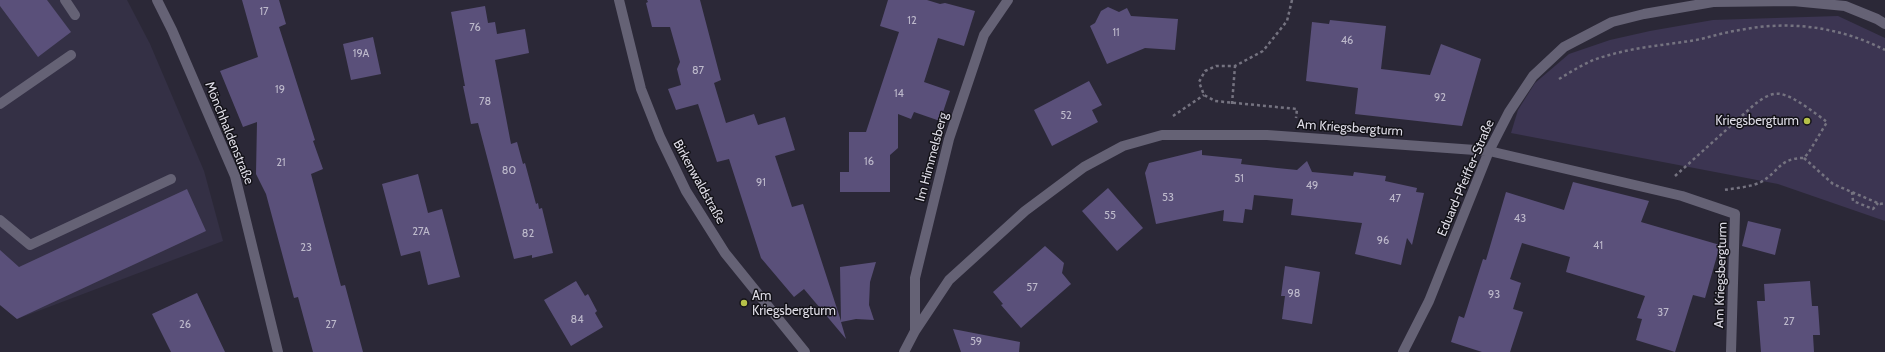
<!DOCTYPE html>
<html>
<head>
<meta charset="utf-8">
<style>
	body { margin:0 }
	canvas { display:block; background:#2b2837 }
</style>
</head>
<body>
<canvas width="1885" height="352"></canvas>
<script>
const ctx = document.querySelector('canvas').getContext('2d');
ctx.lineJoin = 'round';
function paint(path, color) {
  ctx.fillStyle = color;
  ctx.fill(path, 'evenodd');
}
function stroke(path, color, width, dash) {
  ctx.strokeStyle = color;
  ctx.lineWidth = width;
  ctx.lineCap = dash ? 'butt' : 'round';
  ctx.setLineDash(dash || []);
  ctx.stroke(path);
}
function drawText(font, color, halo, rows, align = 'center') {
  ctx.font = font + ' Cabin,sans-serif';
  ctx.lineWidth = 3;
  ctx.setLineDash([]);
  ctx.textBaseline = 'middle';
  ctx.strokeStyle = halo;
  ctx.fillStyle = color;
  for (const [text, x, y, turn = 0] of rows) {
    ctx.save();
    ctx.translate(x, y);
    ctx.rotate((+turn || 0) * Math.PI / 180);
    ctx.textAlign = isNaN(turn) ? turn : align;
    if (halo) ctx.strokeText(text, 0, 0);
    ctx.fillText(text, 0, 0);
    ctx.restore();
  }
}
const built = new Path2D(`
	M 0,0 L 127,0 L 150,44 L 204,171 L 223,241 L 17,319 L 0,305 Z`);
const green = new Path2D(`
	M 1838,16 L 1885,38 L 1885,221 L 1778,184 L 1511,133 L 1518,110 L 1535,83 L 1569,54 L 1610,40 L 1650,31 L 1713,20 Z`);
const building = new Path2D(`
	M 0,0 L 47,0 L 71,32 L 38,57 L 0,6 Z
	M 242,0 L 279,0 L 286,24 L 279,27 L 315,140 L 313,141 L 323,169 L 311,174 L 341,286 L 345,285 L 363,352 L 313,352 L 298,297 L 294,298 L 266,194 L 256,174 L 257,122 L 243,127 L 220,71 L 258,57 Z
	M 647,0 L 700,0 L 721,80 L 714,83 L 726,123 L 754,114 L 758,125 L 785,117 L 795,150 L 775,156 L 792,207 L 803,204 L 841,321 L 840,267 L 876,262 L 870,282 L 869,305 L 874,320 L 856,319 L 841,322 L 846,339 L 804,289 L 794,297 L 761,258 L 729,159 L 717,162 L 698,104 L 676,110 L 668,89 L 681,85 L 677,69 L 680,62 L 670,27 L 652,27 L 646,3 L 648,2 Z
	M 888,0 L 927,0 L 940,4 L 945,3 L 975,11 L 964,46 L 938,38 L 924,82 L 950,91 L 940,121 L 914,112 L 911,119 L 898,114 L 898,148 L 890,155 L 890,192 L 840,192 L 840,172 L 849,172 L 849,132 L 866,132 L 899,32 L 880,26 Z
	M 485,6 L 488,23 L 495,22 L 497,34 L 525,29 L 529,53 L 495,60 L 511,144 L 517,142 L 523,164 L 525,163 L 536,204 L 538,203 L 539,209 L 542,208 L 553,253 L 532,258 L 532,255 L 514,259 L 478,123 L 471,124 L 463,86 L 465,86 L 451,12 Z
	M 1108,7 L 1119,12 L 1127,8 L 1131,16 L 1178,19 L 1175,50 L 1145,48 L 1107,64 L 1090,26 L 1095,23 L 1101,11 Z
	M 1330,20 L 1386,26 L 1381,69 L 1430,75 L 1441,44 L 1481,59 L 1462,126 L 1355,114 L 1358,88 L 1306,81 L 1312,22 L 1329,24 Z
	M 373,37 L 381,74 L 351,80 L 343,44 Z
	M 1089,81 L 1102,105 L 1092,110 L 1098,122 L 1052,146 L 1034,110 Z
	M 1202,150 L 1202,155 L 1242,159 L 1241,164 L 1277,168 L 1297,170 L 1307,161 L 1312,172 L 1353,176 L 1354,172 L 1386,176 L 1385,181 L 1417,188 L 1416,192 L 1424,193 L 1412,245 L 1407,238 L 1401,265 L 1355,254 L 1362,223 L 1291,215 L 1293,199 L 1254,195 L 1252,210 L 1245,209 L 1243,223 L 1223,221 L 1224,210 L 1156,224 L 1145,173 L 1149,163 Z
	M 418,174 L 428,213 L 442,209 L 460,277 L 428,285 L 420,251 L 401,256 L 382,184 Z
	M 1573,182 L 1649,201 L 1641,222 L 1720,245 L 1705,298 L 1693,295 L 1675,352 L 1636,340 L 1642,319 L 1637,318 L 1645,296 L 1566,272 L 1570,257 L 1522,243 L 1510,279 L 1521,283 L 1513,309 L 1523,312 L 1510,352 L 1482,352 L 1451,342 L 1459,316 L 1464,318 L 1483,259 L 1486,260 L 1506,192 L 1564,210 Z
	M 1108,188 L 1143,228 L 1117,251 L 1082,211 Z
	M 187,189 L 206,231 L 17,319 L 0,305 L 0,250 L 19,267 Z
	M 1748,221 L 1781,229 L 1775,255 L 1742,246 Z
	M 1045,246 L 1064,263 L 1062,273 L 1071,284 L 1021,328 L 1001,305 L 1003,304 L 993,292 Z
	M 1285,266 L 1320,272 L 1312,324 L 1282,319 L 1285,296 L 1281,296 Z
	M 576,281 L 585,296 L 588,294 L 597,311 L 595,313 L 603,327 L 571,346 L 544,300 Z
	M 1810,281 L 1812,306 L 1818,306 L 1820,335 L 1813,335 L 1814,352 L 1761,352 L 1757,301 L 1765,301 L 1764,284 Z
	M 197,293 L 225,352 L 171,352 L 152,314 Z
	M 953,329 L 1020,342 L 1019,352 L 961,352 Z`);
const path = new Path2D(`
	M 1292,0 L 1287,21 L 1263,51 L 1235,66 L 1216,66 L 1205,71 L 1199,82 L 1204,95 L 1215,101 L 1297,109 L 1296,118
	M 1559,79 C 1574,70 1589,60 1606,56 C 1635,47 1666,45 1696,40 C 1711,37 1725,32 1740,30 C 1790,20 1840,27 1885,50
	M 1232,104 L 1235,66
	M 1173,116 L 1204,95
	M 1804,158 L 1833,184 L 1880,204 L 1885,203
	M 1675,176 L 1755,104 C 1762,99 1771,92 1781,94 C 1795,97 1815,113 1827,122 L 1809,152 L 1804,158 C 1779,158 1780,171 1761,182 C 1751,187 1736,188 1724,190
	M 1852,192 L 1853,201 L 1873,209 L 1878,203`);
const minor = new Path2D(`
	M 65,0 L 75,15
	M 157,0 L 172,30 L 235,176 L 278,352
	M 619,0 L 641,89 L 660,137 L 686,191 L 725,253 L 805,352
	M 0,104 L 71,55
	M 0,220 L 30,245 L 171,179
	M 915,331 L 915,278 L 949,139 L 984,35 L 1008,0
	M 904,352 L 915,331 L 949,280 L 1025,211 L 1084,167 L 1123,146 L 1162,135 L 1267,135 L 1489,151 L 1682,196 L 1735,214 L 1731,352
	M 1403,352 L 1429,301 L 1489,151 L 1509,112 L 1533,76 L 1564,47 L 1612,22 L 1644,14 L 1713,2 L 1793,1 L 1845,6 L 1877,19 L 1885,24`);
const markers = [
	[1807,121,4,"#b6c149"],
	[744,303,4,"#b6c149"]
];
const numberNames = [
	["17",264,12],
	["12",912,21],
	["76",475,28],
	["11",1116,33],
	["46",1347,41],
	["19A",361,54],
	["87",698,71],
	["19",280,90],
	["14",899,94],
	["92",1440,98],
	["78",485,102],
	["52",1066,116],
	["16",869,162],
	["21",281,163],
	["80",509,171],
	["51",1239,179],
	["91",761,183],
	["49",1312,186],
	["53",1168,198],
	["47",1395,199],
	["55",1110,216],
	["43",1520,219],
	["27A",421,232],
	["82",528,234],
	["96",1383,241],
	["41",1598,246],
	["23",306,248],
	["57",1032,288],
	["98",1294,294],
	["93",1494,295],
	["37",1663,313],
	["84",577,320],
	["27",1789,322],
	["26",185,325],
	["27",331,325],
	["59",976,342]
];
const poiNames = [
	["Kriegsbergturm",1799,121],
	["Am",752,296,"left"],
	["Kriegsbergturm",752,311,"left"]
];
const streetNames = [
	["Am Kriegsbergturm",1350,128,4],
	["Mönchhaldenstraße",229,133,68],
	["Im Himmelsberg",932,157,-75],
	["Eduard-Pfeiffer-Straße",1466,178,-67],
	["Birkenwaldstraße",699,182,61],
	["Am Kriegsbergturm",1721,275,-88]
];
paint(built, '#343045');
paint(green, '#3c3552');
paint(building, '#5a507a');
stroke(path, '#757380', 2.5, [3, 3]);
stroke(minor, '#656275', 10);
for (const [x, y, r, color] of markers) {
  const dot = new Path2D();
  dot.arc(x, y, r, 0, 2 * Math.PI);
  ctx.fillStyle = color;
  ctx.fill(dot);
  stroke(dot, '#131218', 1.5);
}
drawText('11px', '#bdb9cb', null, numberNames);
drawText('13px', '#dedce6', '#131218', poiNames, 'right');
drawText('13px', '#dedce6', '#131218', streetNames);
</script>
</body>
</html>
